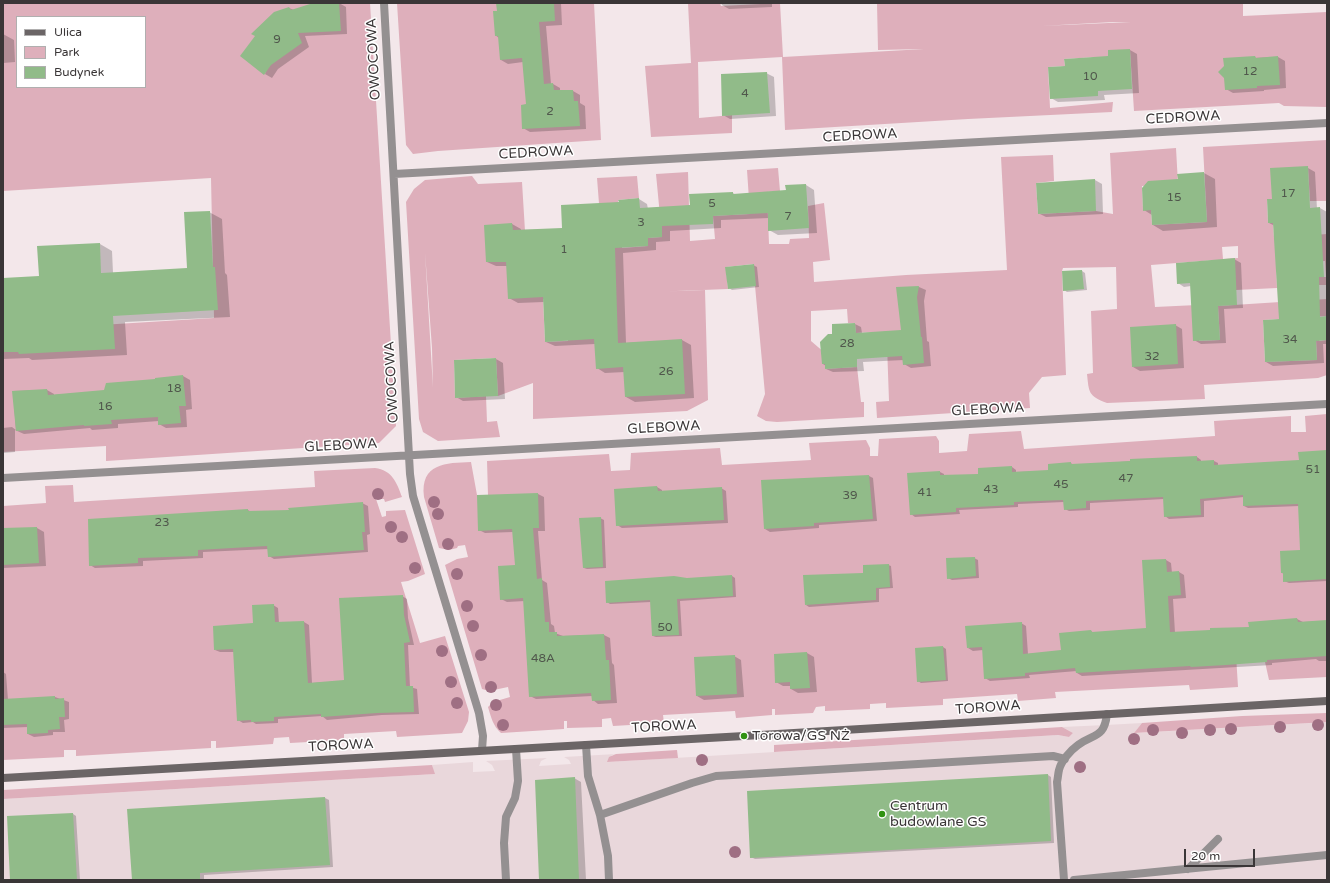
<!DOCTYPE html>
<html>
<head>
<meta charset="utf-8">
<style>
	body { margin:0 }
	#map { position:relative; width:1330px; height:883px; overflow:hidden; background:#f3e7ea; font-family:"Varela Round",sans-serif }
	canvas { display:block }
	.frame { position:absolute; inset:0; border:4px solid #3a3637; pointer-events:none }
	.legend { position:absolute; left:16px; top:16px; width:130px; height:72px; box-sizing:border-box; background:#fff; border:1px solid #b0afaf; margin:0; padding:5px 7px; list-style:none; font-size:12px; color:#3a3637 }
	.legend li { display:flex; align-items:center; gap:8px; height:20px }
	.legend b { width:20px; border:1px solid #b0afaf }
	.scale { position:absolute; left:1184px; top:849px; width:71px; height:18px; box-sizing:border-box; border:2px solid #3a3637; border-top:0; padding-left:5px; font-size:12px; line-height:14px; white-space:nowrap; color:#3a3637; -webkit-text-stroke:3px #fff; paint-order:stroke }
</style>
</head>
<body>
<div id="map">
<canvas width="1330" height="883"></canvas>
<div class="frame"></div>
<ul class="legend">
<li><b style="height:5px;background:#6b6566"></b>Ulica</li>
<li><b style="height:11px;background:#deafbb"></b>Park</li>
<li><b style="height:11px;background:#91bb89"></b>Budynek</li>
</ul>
<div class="scale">20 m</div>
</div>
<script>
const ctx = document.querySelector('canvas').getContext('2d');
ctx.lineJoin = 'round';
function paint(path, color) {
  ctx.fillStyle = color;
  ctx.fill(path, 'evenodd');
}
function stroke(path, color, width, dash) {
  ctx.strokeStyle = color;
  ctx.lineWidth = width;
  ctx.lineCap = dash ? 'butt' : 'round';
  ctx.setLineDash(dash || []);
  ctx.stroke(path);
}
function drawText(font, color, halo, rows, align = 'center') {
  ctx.font = font + ' "Varela Round",sans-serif';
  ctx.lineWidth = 3;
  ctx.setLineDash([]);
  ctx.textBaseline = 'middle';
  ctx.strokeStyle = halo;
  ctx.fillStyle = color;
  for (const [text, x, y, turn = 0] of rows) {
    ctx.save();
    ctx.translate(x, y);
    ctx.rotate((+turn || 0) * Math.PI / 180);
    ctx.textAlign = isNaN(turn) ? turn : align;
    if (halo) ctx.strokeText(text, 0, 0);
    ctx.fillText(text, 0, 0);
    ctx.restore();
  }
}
const built = new Path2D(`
	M 1327,722 L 1327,880 L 3,880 L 3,799 L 434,774 L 432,765 L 473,762 L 473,772 L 495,771 L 492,765 L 486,761 L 547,758 L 541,761 L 539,766 L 571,764 L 569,760 L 564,757 L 616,754 L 612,755 L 608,762 L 1058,735 L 1069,737 L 1073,733 L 1062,727 L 1106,725 L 1142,723 L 1135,732 L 1137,733 Z`);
const green = new Path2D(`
	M 3,3 L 370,3 L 396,426 L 379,443 L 106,461 L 106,446 L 3,452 L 3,331 L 214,318 L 211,178 L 3,191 ZM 17,17 L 145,17 L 145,87 L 17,87 Z
	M 397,3 L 594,3 L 601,140 L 438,151 L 413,154 L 406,145 Z
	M 688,3 L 720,3 L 721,6 L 780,3 L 783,57 L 924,49 L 878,50 L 877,3 L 1243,3 L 1243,16 L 1327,12 L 1327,107 L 1284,106 L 1279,103 L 1134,111 L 1130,50 L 1109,61 L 1096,57 L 1064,59 L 1065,66 L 1048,67 L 1050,108 L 1113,102 L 1112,112 L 968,119 L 785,130 L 782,57 L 698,62 L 699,118 L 732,115 L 732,133 L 651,137 L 645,66 L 691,63 ZM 1113,22 L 1131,22 L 1041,26 Z
	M 1327,140 L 1327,201 L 1310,201 L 1308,167 L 1272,199 L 1267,200 L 1268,223 L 1273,223 L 1274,238 L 1327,234 L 1327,285 L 1319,285 L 1319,277 L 1326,277 L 1325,261 L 1276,264 L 1277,288 L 1236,290 L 1215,260 L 1151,265 L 1155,307 L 1197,305 L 1199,341 L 1220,340 L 1218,306 L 1327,299 L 1327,316 L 1263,320 L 1265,362 L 1317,360 L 1316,339 L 1320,341 L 1327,340 L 1327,375 L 1318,378 L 1204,385 L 1205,399 L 1107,403 C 1088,396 1089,392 1087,374 L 1093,373 L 1091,311 L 1117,309 L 1116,267 L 1063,268 L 1062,271 L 1066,375 L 1042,377 L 1029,393 L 1030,408 L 877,418 L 876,402 L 889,401 L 887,345 L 874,346 L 873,332 L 856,333 L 855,323 L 848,323 L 847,309 L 811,311 L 811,341 L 825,353 L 825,369 L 857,367 L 861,402 L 864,402 L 864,417 L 777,422 L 766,421 L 757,416 L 765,394 L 753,264 L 726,267 L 728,289 L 651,292 L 705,290 L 708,400 L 687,411 L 533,419 L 533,383 L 498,396 L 496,358 L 454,360 L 455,398 L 486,396 L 487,422 L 497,421 L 500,437 L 438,441 L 423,432 L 419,419 L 406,202 L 414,189 L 425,180 L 472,176 L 478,184 L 522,182 L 528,280 L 590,295 L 543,299 L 545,342 L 568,341 L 568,335 L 605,280 L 597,178 L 637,176 L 639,198 L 618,200 L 622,248 L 648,246 L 648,238 L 662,237 L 656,174 L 688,172 L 690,241 L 715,239 L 713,216 L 750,214 L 747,170 L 778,168 L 780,191 L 767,192 L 769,244 L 789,244 L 790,239 L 809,238 L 808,206 L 824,203 L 830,260 L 813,262 L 814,282 L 906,275 L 1007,270 L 1001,157 L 1053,155 L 1054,181 L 1036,183 L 1038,214 L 1096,211 L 1113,214 L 1110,153 L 1176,148 L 1178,184 L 1142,186 L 1143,210 L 1151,210 L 1152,225 L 1207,222 L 1203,147 ZM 1238,246 L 1238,258 L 1223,259 L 1222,247 ZM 425,252 L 432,348 L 433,389 L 433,388 Z
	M 1327,414 L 1327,677 L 1269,680 L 1265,662 L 1249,638 L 1235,639 L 1238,687 L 1190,690 L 1189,685 L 1055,692 L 1056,698 L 1018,701 L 1017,694 L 943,699 L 943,705 L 886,708 L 886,703 L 870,704 L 870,709 L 825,711 L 825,706 L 816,707 L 813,713 L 775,715 L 775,709 L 772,709 L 772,715 L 736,718 L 735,711 L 663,715 L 664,723 L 613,726 L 611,718 L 602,719 L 602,727 L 567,728 L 567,721 L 564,721 L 564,729 L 501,733 C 493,726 491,717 488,707 L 493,702 L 510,697 L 508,687 L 489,691 L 482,689 L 445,565 L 457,559 L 468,557 L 465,545 L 458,546 L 457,548 L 449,550 L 439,548 L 424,497 C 420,463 446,463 471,462 L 477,495 L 488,495 L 487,461 L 609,454 L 611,471 L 630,470 L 631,453 L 720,448 L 722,465 L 811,460 L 809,443 L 866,440 L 870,448 L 870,456 L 878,456 L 879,439 L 936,436 L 939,441 L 939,453 L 967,451 L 969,434 L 1021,431 L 1024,449 L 1215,436 L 1214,421 L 1291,416 L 1291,432 L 1306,432 L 1305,416 Z
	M 375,468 C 392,470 397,483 402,497 L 385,502 L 384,499 L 376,499 L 382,517 L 386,516 L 386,511 L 405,510 L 425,574 L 408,581 L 401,582 L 420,643 L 445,636 L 469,712 L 468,721 L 462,733 L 397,737 L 396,731 L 344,734 L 344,740 L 290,743 L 289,737 L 274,738 L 273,744 L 216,748 L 216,741 L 211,741 L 211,748 L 76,756 L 76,750 L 64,750 L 64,757 L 3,760 L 3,506 L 46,503 L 45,486 L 73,485 L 74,502 L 315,487 L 314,471 Z
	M 1327,713 L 1327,722 L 1134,733 L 1142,723 L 1242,716 Z
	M 1062,727 L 1073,733 L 1069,737 L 1058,735 L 774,752 L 774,745 Z
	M 677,750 L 678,758 L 607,762 L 609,757 L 616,754 Z
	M 432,765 L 435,774 L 3,799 L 3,790 Z`);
const shadow = new Path2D(`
	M 339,3 L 346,7 L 347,34 L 305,36 L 309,47 L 278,69 L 272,78 L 265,74 L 289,8 L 294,10 Z
	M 497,3 L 561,3 L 562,25 L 546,26 L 551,84 L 553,84 L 560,88 L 560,91 L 573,91 L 580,95 L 580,103 L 585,106 L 586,129 L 530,132 L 523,128 L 527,105 L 523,62 L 508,64 L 501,60 L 499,38 L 495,35 L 498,12 Z
	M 721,3 L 772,3 L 772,7 L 729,9 L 722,5 Z
	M 3,34 L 14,40 L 15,62 L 3,63 Z
	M 1130,50 L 1137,54 L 1139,93 L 1104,95 L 1105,100 L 1058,102 L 1051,98 L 1066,67 L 1109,57 Z
	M 1278,57 L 1285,61 L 1286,88 L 1264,90 L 1264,91 L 1233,93 L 1226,89 L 1224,59 Z
	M 766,73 L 774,77 L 776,116 L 730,119 L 723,115 Z
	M 1308,168 L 1315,172 L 1317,209 L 1320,208 L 1327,212 L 1327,280 L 1326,281 L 1327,344 L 1323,344 L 1324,363 L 1273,366 L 1266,362 L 1280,320 L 1275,226 L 1269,223 L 1273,200 Z
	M 1204,173 L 1215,179 L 1217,227 L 1163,231 L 1153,225 L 1152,215 L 1144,210 L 1179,180 Z
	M 1095,180 L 1102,184 L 1103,214 L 1046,217 L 1038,213 Z
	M 806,185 L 814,190 L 817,233 L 778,235 L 769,230 L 769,218 L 721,220 L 721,228 L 670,231 L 670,241 L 656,242 L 656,250 L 623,253 L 626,343 L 682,340 L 691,345 L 694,398 L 635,402 L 626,397 L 625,372 L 605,373 L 597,368 L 595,344 L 555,346 L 546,342 L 544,302 L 518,303 L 509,298 L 507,266 L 496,266 L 487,262 L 512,224 L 521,229 L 521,230 L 564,229 L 620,203 L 639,199 L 647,204 L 648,209 L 691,206 L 690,195 L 733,193 L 736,195 L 787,191 Z
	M 209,212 L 222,219 L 225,273 L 227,275 L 230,317 L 125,322 L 127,355 L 32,360 L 29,358 L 3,359 L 3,279 L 40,277 L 100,244 L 112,251 L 113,273 L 188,269 Z
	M 1234,259 L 1241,263 L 1243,308 L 1224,309 L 1226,343 L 1201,344 L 1194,340 L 1191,286 L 1184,287 L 1178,283 Z
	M 753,265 L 757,267 L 759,287 L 732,290 L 729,288 Z
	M 1082,271 L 1085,273 L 1087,290 L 1067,292 L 1064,290 Z
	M 919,287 L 926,290 L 924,301 L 927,341 L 929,342 L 931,366 L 911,368 L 904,364 L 904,360 L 863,362 L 864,371 L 833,372 L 826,369 L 826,366 L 823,364 L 833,334 L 855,324 L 861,327 L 862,333 L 902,331 L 897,288 Z
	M 1175,325 L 1182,329 L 1184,368 L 1140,371 L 1133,367 Z
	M 496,359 L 503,363 L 505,399 L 463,401 L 456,397 L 455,361 Z
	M 183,376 L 190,380 L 192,409 L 186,410 L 187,427 L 166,428 L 159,424 L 159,421 L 118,424 L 118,428 L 92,430 L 90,428 L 24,434 L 15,430 L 15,452 L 3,453 L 3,428 L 12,427 L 16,430 L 13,391 L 47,390 L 54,394 L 54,395 L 105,391 L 156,380 Z
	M 1327,450 L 1327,581 L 1289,583 L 1284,581 L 1284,574 L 1282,573 L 1301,551 L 1299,506 L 1248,508 L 1244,506 L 1244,497 L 1204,501 L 1204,517 L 1169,519 L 1165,516 L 1164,499 L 1090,503 L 1090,510 L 1069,511 L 1065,509 L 1064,502 L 1018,504 L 1018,507 L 959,510 L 960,514 L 915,517 L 911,514 L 940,472 L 944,474 L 944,476 L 979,475 L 1012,467 L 1016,470 L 1016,472 L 1049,471 L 1049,465 L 1071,463 L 1073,465 L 1197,457 L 1201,460 L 1201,461 L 1214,461 L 1218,463 L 1218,466 L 1300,461 Z
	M 869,476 L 873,478 L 877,521 L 819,525 L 819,528 L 770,532 L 765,529 Z
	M 657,487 L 662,490 L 662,492 L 721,488 L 726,491 L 728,523 L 622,528 L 617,525 Z
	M 538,494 L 544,497 L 545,531 L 538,531 L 542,580 L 547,583 L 551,624 L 554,626 L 555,633 L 563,636 L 604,635 L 610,638 L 612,663 L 614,665 L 617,703 L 598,704 L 593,700 L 592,696 L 536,699 L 530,696 L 525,601 L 507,602 L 501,599 L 516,566 L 513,532 L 485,533 L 479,530 Z
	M 362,503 L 368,506 L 370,534 L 367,535 L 368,552 L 274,559 L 269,556 L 269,549 L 203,552 L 203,558 L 143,561 L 143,566 L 95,568 L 90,565 L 248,510 L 251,512 L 290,511 Z
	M 600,518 L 604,520 L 606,568 L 587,569 L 584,568 Z
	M 37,528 L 44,532 L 46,566 L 3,568 L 3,529 Z
	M 974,558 L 978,560 L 979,578 L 952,580 L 948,578 Z
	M 1166,560 L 1171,563 L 1172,573 L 1179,572 L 1184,575 L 1186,598 L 1173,599 L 1175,633 L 1250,628 L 1297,619 L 1303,622 L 1327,621 L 1327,661 L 1319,661 L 1316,659 L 1272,663 L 1272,665 L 1082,676 L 1077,673 L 1077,671 L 1029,675 L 1030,678 L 990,681 L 985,678 L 983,650 L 973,651 L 968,648 L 1021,623 L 1026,626 L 1028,654 L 1062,651 L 1091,631 L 1094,633 L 1147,629 Z
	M 888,565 L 891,566 L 893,588 L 879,589 L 879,602 L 809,607 L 806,605 L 864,574 Z
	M 732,576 L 735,578 L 736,597 L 680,601 L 682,636 L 656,637 L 653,636 L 651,602 L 610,604 L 607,602 L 687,579 Z
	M 402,596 L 407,599 L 408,618 L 414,645 L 408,645 L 410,687 L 417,689 L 419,714 L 382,715 L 327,720 L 322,716 L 278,719 L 278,723 L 256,724 L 253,722 L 243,723 L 238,720 L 234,652 L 220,652 L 215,650 L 254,624 L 273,605 L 278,608 L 279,623 L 304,622 L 309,625 L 312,683 L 345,681 Z
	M 943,647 L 946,649 L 948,681 L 921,683 L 918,681 Z
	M 807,653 L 814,657 L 817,692 L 798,693 L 791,689 L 791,686 L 783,686 L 776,682 L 775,655 Z
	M 734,656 L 741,660 L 744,697 L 704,700 L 697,696 Z
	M 3,672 L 6,674 L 8,700 L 55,697 L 69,702 L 69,719 L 64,720 L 65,732 L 53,732 L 53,735 L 34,737 L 28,734 L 28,727 L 3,728 Z
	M 1048,775 L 1051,777 L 1054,843 L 755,859 L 751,857 Z
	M 574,778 L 581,782 L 586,880 L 540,880 Z
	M 325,798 L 329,800 L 333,867 L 204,875 L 204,880 L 133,880 L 128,810 Z
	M 73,814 L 76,816 L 80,880 L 11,880 L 8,817 Z`);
const building = new Path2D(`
	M 339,3 L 341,31 L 298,33 L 302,43 L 271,65 L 264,75 L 240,56 L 255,36 L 251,34 L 274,12 L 289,7 L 291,10 L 310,4 Z
	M 496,3 L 554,3 L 555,21 L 539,22 L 544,84 L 553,83 L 554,90 L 573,90 L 574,101 L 578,101 L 580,126 L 522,129 L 521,105 L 526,104 L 522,58 L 500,60 L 498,36 L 495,36 L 493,11 L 497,11 Z
	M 1130,49 L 1132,89 L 1098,91 L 1098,96 L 1050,99 L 1048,67 L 1065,66 L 1064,59 L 1108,56 L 1108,50 Z
	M 1255,56 L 1256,58 L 1278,56 L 1280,85 L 1257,86 L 1257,88 L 1225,90 L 1224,78 L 1218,72 L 1224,66 L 1223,58 Z
	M 767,72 L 770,113 L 722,116 L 721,74 Z
	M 1308,166 L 1310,208 L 1320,207 L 1324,277 L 1319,277 L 1320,317 L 1327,316 L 1327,340 L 1316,341 L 1317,360 L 1265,362 L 1263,320 L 1279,319 L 1273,223 L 1268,223 L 1267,199 L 1272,199 L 1270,168 Z
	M 1204,172 L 1207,222 L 1152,225 L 1151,210 L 1143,211 L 1142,188 L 1148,181 L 1178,179 L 1177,174 Z
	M 1095,179 L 1096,211 L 1038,214 L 1036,183 Z
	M 806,184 L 809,228 L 768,231 L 768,213 L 713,216 L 713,224 L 662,226 L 662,237 L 648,238 L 648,246 L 615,248 L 618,343 L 682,339 L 685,394 L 625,397 L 623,367 L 596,369 L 594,339 L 545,342 L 543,297 L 508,299 L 506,262 L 486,262 L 484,225 L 512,223 L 513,230 L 562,228 L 561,205 L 619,202 L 618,200 L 639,198 L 640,208 L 690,205 L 689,194 L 733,192 L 733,194 L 786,190 L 785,185 Z
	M 210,211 L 213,267 L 215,267 L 218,310 L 113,316 L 115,349 L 19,354 L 18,352 L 3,352 L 3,278 L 39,276 L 37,246 L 100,243 L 101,273 L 187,268 L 184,212 Z
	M 1235,258 L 1237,305 L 1218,306 L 1220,340 L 1193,341 L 1190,283 L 1177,284 L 1176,263 Z
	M 754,264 L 756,286 L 728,289 L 725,267 Z
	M 1082,270 L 1084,289 L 1063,291 L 1062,271 Z
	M 919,286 L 917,297 L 921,337 L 922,337 L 924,363 L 903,365 L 902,356 L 857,359 L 857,367 L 825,369 L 825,364 L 822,364 L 820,342 L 828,334 L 832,334 L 832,324 L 855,323 L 856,333 L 901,330 L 896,287 Z
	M 1176,324 L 1178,364 L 1132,367 L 1130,327 Z
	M 496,358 L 498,396 L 455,398 L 454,360 Z
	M 183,375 L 186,406 L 179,406 L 181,423 L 158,425 L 158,417 L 111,420 L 112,424 L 84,426 L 84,425 L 16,431 L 12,391 L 47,389 L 48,395 L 104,390 L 106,383 L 155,379 L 155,378 Z
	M 1327,450 L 1327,579 L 1283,582 L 1283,573 L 1281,573 L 1280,551 L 1300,550 L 1298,504 L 1243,506 L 1243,495 L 1200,499 L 1201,515 L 1164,517 L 1163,497 L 1086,501 L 1086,508 L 1064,510 L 1063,500 L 1014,502 L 1014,505 L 956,508 L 956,512 L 910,515 L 907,473 L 940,471 L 940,475 L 978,474 L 978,468 L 1012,466 L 1012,472 L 1048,470 L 1048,464 L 1071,462 L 1071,464 L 1130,461 L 1130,459 L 1197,456 L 1197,461 L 1214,460 L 1214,465 L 1299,460 L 1298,452 Z
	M 869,475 L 873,519 L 814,523 L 814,526 L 764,529 L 761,480 Z
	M 657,486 L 658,491 L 722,487 L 724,520 L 616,526 L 614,489 Z
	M 538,493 L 539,528 L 533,528 L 537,579 L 542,578 L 545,622 L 549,622 L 549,632 L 557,632 L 557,636 L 604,634 L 606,660 L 609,660 L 611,700 L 592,701 L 591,693 L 529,697 L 523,598 L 500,600 L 498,566 L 515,565 L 512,529 L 478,531 L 477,495 Z
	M 363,502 L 365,532 L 362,532 L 364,550 L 268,557 L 267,546 L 198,550 L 198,556 L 138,558 L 138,563 L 89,566 L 88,519 L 248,509 L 248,511 L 289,510 L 288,508 Z
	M 601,517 L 603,567 L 583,568 L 579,518 Z
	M 37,527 L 39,563 L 3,565 L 3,528 Z
	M 975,557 L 976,576 L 947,579 L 946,558 Z
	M 1166,559 L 1167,572 L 1179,571 L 1181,595 L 1168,596 L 1170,632 L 1210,630 L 1210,628 L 1249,627 L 1248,622 L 1297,618 L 1298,622 L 1327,620 L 1327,656 L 1267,660 L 1267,662 L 1226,665 L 1191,667 L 1190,666 L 1076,673 L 1075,668 L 1025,673 L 1025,676 L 984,679 L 982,647 L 967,648 L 965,626 L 1022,622 L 1023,654 L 1061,650 L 1059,633 L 1091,630 L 1092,632 L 1146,628 L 1142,560 Z
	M 889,564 L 890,587 L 876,588 L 876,600 L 805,605 L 803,575 L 863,573 L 863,565 Z
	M 732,575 L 733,596 L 677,599 L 679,635 L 652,636 L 650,600 L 606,603 L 605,581 L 674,576 L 687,578 Z
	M 403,595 L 404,615 L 410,642 L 404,643 L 406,686 L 413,686 L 414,712 L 377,713 L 321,717 L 321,714 L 274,717 L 274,721 L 251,722 L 251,720 L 237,721 L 233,649 L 214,650 L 213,626 L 253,623 L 252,605 L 274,604 L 275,622 L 304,621 L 308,683 L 344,680 L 339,598 Z
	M 943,646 L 946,680 L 917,682 L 915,648 Z
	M 807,652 L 810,688 L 790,689 L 790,682 L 775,683 L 774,654 Z
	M 735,655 L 737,694 L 696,696 L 694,657 Z
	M 55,696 L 55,699 L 64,698 L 65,717 L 59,717 L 60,729 L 48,730 L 48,733 L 27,734 L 27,724 L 3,725 L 3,699 Z
	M 1048,774 L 1051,841 L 750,858 L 747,791 Z
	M 575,777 L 579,880 L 539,880 L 535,780 Z
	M 325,797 L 330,865 L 200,873 L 200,880 L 132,880 L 127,809 Z
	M 73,813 L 77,880 L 10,880 L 7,816 Z`);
const lane = new Path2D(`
	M 586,745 L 588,776 L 600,815 L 608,856 L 609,880
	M 600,815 L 692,783 L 716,776 L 1053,756 L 1065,759
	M 1188,869 L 1218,839
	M 506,880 L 504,843 L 506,817 L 515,798 L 518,781 L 516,749
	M 1064,880 L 1057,782 C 1058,778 1058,774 1059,770 C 1061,761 1071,750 1078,745 C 1094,733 1104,739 1107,714
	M 1074,880 L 1327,855`);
const street = new Path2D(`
	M 384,3 L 410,474 L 413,496 L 479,713 L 483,736 L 482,750
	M 394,174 L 1327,123
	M 3,478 L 1327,404`);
const secondary = new Path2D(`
	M 3,778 L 744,736 L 1327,701`);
const trees = [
	[378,494],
	[434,502],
	[438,514],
	[391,527],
	[402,537],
	[448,544],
	[415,568],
	[457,574],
	[467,606],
	[473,626],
	[442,651],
	[481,655],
	[451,682],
	[491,687],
	[457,703],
	[496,705],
	[503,725],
	[1318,725],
	[1280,727],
	[1231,729],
	[1153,730],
	[1210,730],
	[1182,733],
	[1134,739],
	[702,760],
	[1080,767],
	[735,852]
];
const markers = [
	[744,736,4,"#309212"],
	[882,814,4,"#309212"]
];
const numberNames = [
	["9",277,40],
	["12",1250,72],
	["10",1090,77],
	["4",745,94],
	["2",550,112],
	["17",1288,194],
	["15",1174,198],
	["5",712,204],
	["7",788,217],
	["3",641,223],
	["1",564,250],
	["34",1290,340],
	["28",847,344],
	["32",1152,357],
	["26",666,372],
	["18",174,389],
	["16",105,407],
	["51",1313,470],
	["47",1126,479],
	["45",1061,485],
	["43",991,490],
	["41",925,493],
	["39",850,496],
	["23",162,523],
	["50",665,628],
	["48A",543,659]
];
const streetNames = [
	["OWOCOWA",374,59,-93],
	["CEDROWA",1183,118,-3],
	["CEDROWA",860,136,-3],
	["CEDROWA",536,153,-3],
	["OWOCOWA",392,382,-93],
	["GLEBOWA",988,410,-3],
	["GLEBOWA",664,428,-3],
	["GLEBOWA",341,446,-3],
	["TOROWA",988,708,-4],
	["TOROWA",664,727,-3],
	["TOROWA",341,746,-3]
];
const poiNames = [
	["Torowa/GS NŻ",752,736],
	["Centrum",890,806],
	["budowlane GS",890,822]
];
paint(built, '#e9d7db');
paint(green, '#deafbb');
paint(shadow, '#0003');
paint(building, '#91bb89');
stroke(lane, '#949091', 8);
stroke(street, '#949091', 8);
stroke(secondary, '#6b6566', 8);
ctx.fillStyle = '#9f6f83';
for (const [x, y] of trees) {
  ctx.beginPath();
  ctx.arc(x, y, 6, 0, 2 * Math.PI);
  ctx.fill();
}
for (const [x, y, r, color] of markers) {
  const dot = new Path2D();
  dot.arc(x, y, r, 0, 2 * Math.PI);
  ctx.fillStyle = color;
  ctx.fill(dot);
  stroke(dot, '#fff', 1.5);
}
drawText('12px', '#50574c', null, numberNames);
drawText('14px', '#3a3637', '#fff', streetNames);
drawText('14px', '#3a3637', '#fff', poiNames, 'left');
</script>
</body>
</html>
